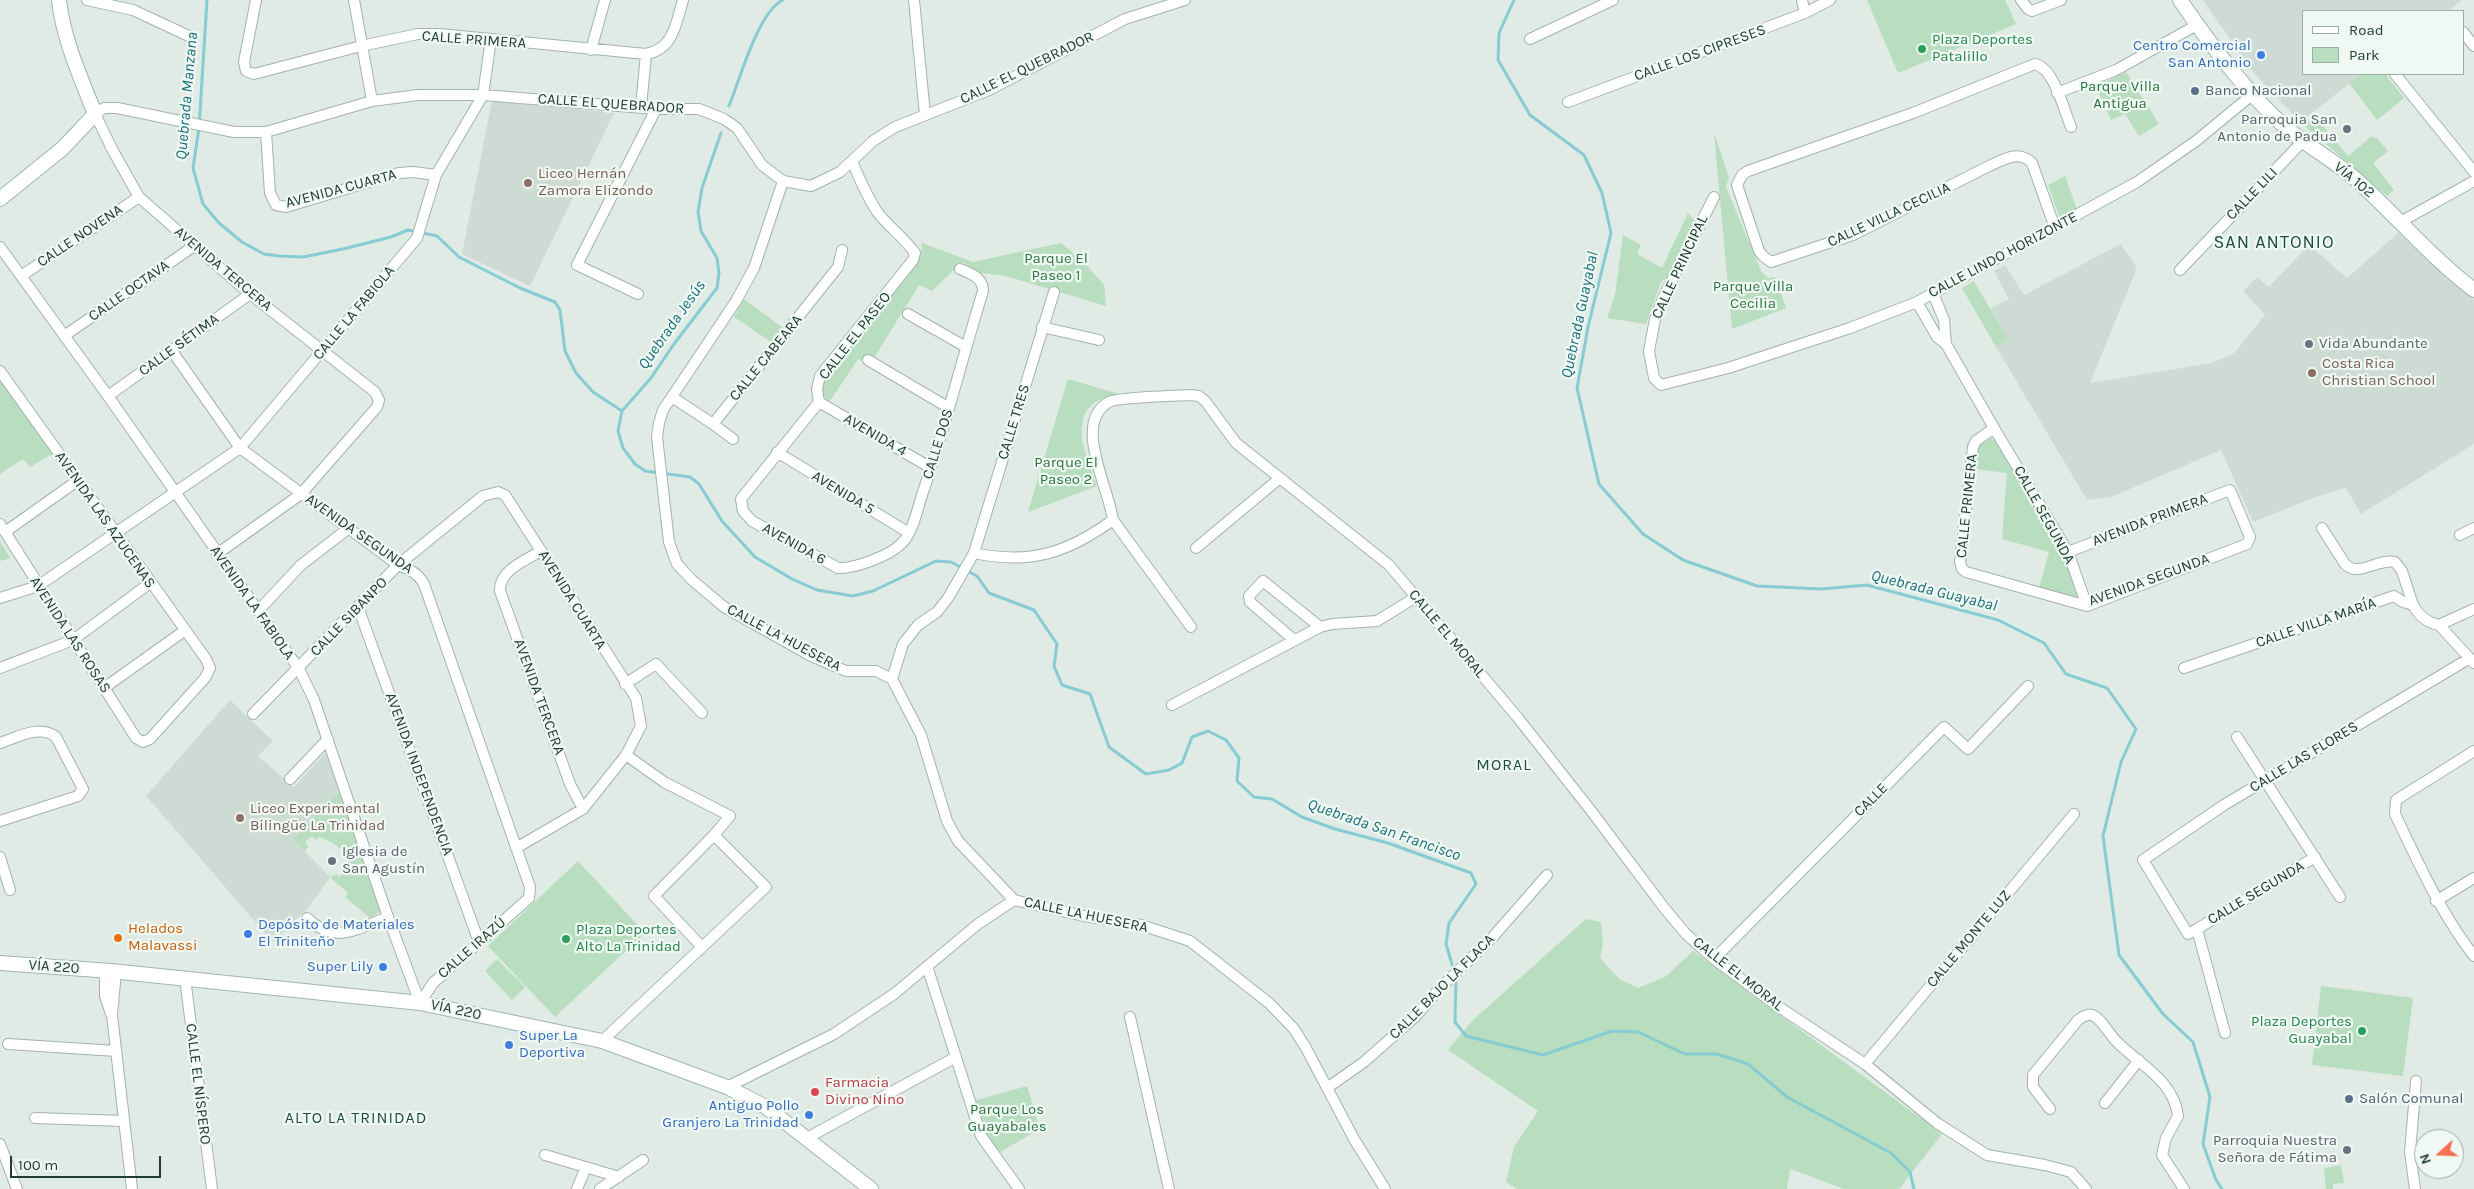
<!DOCTYPE html>
<html>
<head>
<meta charset="utf-8">
<style>
	body { margin:0 }
	#map { position:relative; width:2474px; height:1189px; overflow:hidden; background:#e0ebe5; font-family:Karla,sans-serif }
	canvas { display:block }
	.legend { position:absolute; left:2302px; top:10px; width:162px; height:65px; box-sizing:border-box; background:#f0f8f4; border:1px solid #9dada7; margin:0; padding:6px 9px; list-style:none; font-size:15px; color:#203c33 }
	.legend li { display:flex; align-items:center; gap:10px; height:25px }
	.legend b { width:25px; border:1px solid #9dada7 }
	.north { position:absolute; left:2414px; top:1129px; width:50px; height:50px; box-sizing:border-box; background:#f0f8f4; border:1px solid #9dada7; border-radius:50%; rotate:250deg; font-size:14px; font-weight:700; line-height:20px; text-align:center; color:#203c33 }
	.north::after { content:''; display:block; margin:auto; width:18px; height:22px; background:#f57054; clip-path:polygon(50% 0,100% 100%,50% 72%,0 100%) }
	.scale { position:absolute; left:10px; top:1156px; width:151px; height:22px; box-sizing:border-box; border:2px solid #203c33; border-top:0; padding-left:6px; font-size:15px; line-height:18px; white-space:nowrap; color:#203c33; -webkit-text-stroke:4px #f0f8f4; paint-order:stroke }
</style>
</head>
<body>
<div id="map">
<canvas width="2474" height="1189"></canvas>
<ul class="legend">
<li><b style="height:6px;background:#fff"></b>Road</li>
<li><b style="height:14px;background:#b8ddbf"></b>Park</li>
</ul>
<div class="north">N</div>
<div class="scale">100 m</div>
</div>
<script>
const ctx = document.querySelector('canvas').getContext('2d');
ctx.lineJoin = 'round';
function paint(path, color) {
  ctx.fillStyle = color;
  ctx.fill(path, 'evenodd');
}
function stroke(path, color, width, dash) {
  ctx.strokeStyle = color;
  ctx.lineWidth = width;
  ctx.lineCap = dash ? 'butt' : 'round';
  ctx.setLineDash(dash || []);
  ctx.stroke(path);
}
function drawText(font, color, halo, rows, align = 'center') {
  ctx.font = font + ' Karla,sans-serif';
  ctx.lineWidth = 4.5;
  ctx.setLineDash([]);
  ctx.textBaseline = 'middle';
  ctx.strokeStyle = halo;
  ctx.fillStyle = color;
  for (const [text, x, y, turn = 0] of rows) {
    ctx.save();
    ctx.translate(x, y);
    ctx.rotate((+turn || 0) * Math.PI / 180);
    ctx.textAlign = isNaN(turn) ? turn : align;
    if (halo) ctx.strokeText(text, 0, 0);
    ctx.fillText(text, 0, 0);
    ctx.restore();
  }
}
const built = new Path2D(`
	M 2203,0 L 2462,0 L 2447,11 L 2303,11 L 2303,74 L 2362,74 L 2300,122 L 2252,71 Z
	M 492,100 L 614,113 L 530,286 L 462,254 Z
	M 2398,233 L 2474,300 L 2474,444 L 2361,514 L 2346,488 L 2318,496 L 2253,522 L 2221,450 L 2111,497 L 2087,500 L 1996,347 L 2008,340 L 1990,309 L 2009,299 L 1994,271 L 2005,265 L 2024,295 L 2121,244 L 2137,268 L 2090,383 L 2212,363 L 2234,353 L 2265,315 L 2243,291 L 2257,277 L 2269,287 L 2309,245 L 2347,278 Z
	M 230,700 L 273,741 L 258,756 L 294,787 L 325,753 L 340,791 L 293,839 L 330,877 L 308,908 L 273,942 L 146,796 Z`);
const green = new Path2D(`
	M 1867,0 L 2005,0 L 2016,24 L 1898,73 Z
	M 2126,72 L 2159,124 L 2139,136 L 2125,114 L 2111,120 L 2096,86 Z
	M 2362,74 L 2385,74 L 2404,98 L 2377,120 L 2349,83 Z
	M 2306,117 L 2311,123 L 2317,118 L 2348,156 L 2372,136 L 2374,138 L 2376,137 L 2388,151 L 2373,163 L 2394,190 L 2387,196 L 2300,122 Z
	M 1714,133 L 1729,177 L 1726,187 L 1761,271 L 1768,278 L 1775,277 L 1786,308 L 1732,329 Z
	M 2065,176 L 2077,209 L 2060,218 L 2048,185 Z
	M 1688,213 L 1695,221 L 1672,273 L 1661,282 L 1646,324 L 1607,318 L 1615,295 L 1623,235 L 1641,245 L 1637,254 L 1662,268 Z
	M 922,243 L 973,262 L 1061,243 L 1083,261 L 1104,285 L 1106,306 L 1006,276 L 981,273 L 962,262 L 932,291 L 919,285 L 869,366 L 858,359 L 830,401 C 818,394 821,387 825,376 L 921,256 Z
	M 1974,281 L 2008,340 L 1996,347 L 1962,288 Z
	M 744,299 L 783,328 L 771,342 L 734,317 Z
	M 0,379 L 52,454 L 30,467 L 23,459 L 0,474 Z
	M 1068,379 L 1119,394 C 1112,396 1103,397 1097,401 C 1067,420 1089,461 1097,486 L 1028,512 Z
	M 1991,438 L 1996,441 L 2061,548 L 2080,599 L 2039,588 L 2049,552 L 2002,539 L 2007,473 L 1975,469 L 1979,443 Z
	M 0,541 L 10,558 L 0,561 Z
	M 340,791 L 381,911 L 370,918 L 345,897 L 348,893 L 330,877 L 337,874 L 339,877 L 348,868 L 346,866 L 351,856 L 331,842 L 319,837 L 316,840 L 312,836 L 305,842 L 308,847 L 305,851 L 293,839 Z
	M 578,861 L 645,933 L 555,1017 L 488,946 Z
	M 1586,919 L 1601,922 L 1603,944 L 1600,958 L 1619,979 L 1638,988 L 1665,977 L 1693,951 L 1942,1134 L 1899,1189 L 1844,1189 L 1790,1169 L 1787,1189 L 1517,1189 L 1506,1182 L 1514,1147 L 1538,1111 L 1448,1050 L 1473,1020 Z
	M 497,959 L 525,987 L 512,1000 L 485,971 Z
	M 2321,986 L 2413,998 L 2403,1076 L 2312,1065 Z
	M 1027,1086 L 1040,1129 L 1000,1152 C 986,1136 979,1121 973,1101 Z
	M 2341,1165 L 2344,1183 L 2333,1184 L 2333,1189 L 2326,1189 L 2324,1168 Z`);
const stream = new Path2D(`
	M 207,0 L 199,128 L 193,168 L 203,204 L 219,223 L 242,242 L 264,254 L 279,256 L 303,257 L 343,249 L 391,237 L 408,230 L 437,236 L 459,257 L 520,288 L 555,302 L 560,310 L 565,351 L 576,373 L 593,392 L 622,411
	M 1514,0 L 1499,33 L 1498,60 L 1530,115 L 1584,155 L 1602,193 L 1611,233 L 1588,327 L 1577,388 L 1599,484 L 1643,534 L 1683,560 L 1757,586 L 1822,589 L 1867,585 L 1998,620 L 2044,643 L 2066,674 L 2107,688 L 2136,729 L 2121,762 L 2103,836 L 2119,955 L 2163,1014 L 2193,1042 L 2210,1097 L 2203,1144 L 2216,1180 L 2222,1189
	M 729,106 C 740,79 758,12 783,0
	M 622,411 L 618,431 L 623,448 L 635,464 L 645,471 L 690,477 L 699,484 L 722,521 L 755,557 L 792,579 L 817,590 L 853,596 L 873,591 L 936,561 L 951,562 L 977,576 L 989,593 L 1034,610 L 1057,644 L 1054,666 L 1062,685 L 1090,694 L 1109,747 L 1146,774 L 1169,770 L 1182,763 L 1192,737 L 1208,731 L 1226,740 L 1239,758 L 1237,781 L 1254,797 L 1272,799 L 1302,817 L 1335,829 L 1388,843 L 1471,873 L 1476,884 L 1449,923 L 1446,944 L 1454,971
	M 622,411 L 651,378 L 674,344 L 717,288 L 719,273 L 717,258 L 701,231 L 698,212 L 702,188 L 721,133
	M 1456,977 L 1455,1022 L 1466,1036 L 1543,1055 L 1612,1031 L 1638,1032 L 1685,1054 L 1717,1054 L 1748,1064 L 1787,1097 L 1891,1153 L 1910,1172 L 1914,1189`);
const street = new Path2D(`
	M 87,0 L 133,10 L 193,38
	M 256,0 L 244,62 L 246,71 L 254,74 L 361,46 L 418,34 L 439,34 L 646,54
	M 354,0 L 372,101
	M 914,0 L 925,115
	M 1802,0 L 1805,13
	M 2021,0 L 2028,9 L 2032,11 L 2061,0
	M 2463,32 L 2474,46
	M 1530,39 L 1613,0
	M 591,50 L 605,0
	M 2395,74 L 2474,172
	M 2057,93 L 2116,70 L 2197,25
	M 1568,102 L 1805,13 L 1830,0
	M 641,107 L 646,54 C 674,49 676,23 683,0
	M 266,132 L 270,193 L 276,205 L 286,207 L 399,173 L 413,172 L 436,175
	M 852,161 C 859,178 867,197 878,213 C 889,227 904,238 915,253 L 913,260 L 820,376 L 817,389 L 819,402 L 741,499 L 743,511 L 752,521 L 838,568 C 854,569 889,556 901,544 C 913,533 917,510 922,495 C 945,428 962,359 983,291 C 983,277 971,274 960,269
	M 783,181 L 754,268 L 736,301 L 663,410 L 659,423 L 657,437 L 669,542 L 677,564 L 692,580 L 724,607 L 811,656 L 846,671 L 876,671 L 892,679 L 921,735 L 947,821 L 958,841 L 1014,900 L 1084,916 L 1141,925 L 1190,941 L 1269,1003 L 1294,1029 L 1306,1048 L 1354,1139 L 1385,1189
	M 1714,197 L 1664,296 L 1655,319 L 1649,351 L 1654,378 L 1661,385 L 1728,368 L 1850,328 L 1917,302 L 2137,182 L 2196,141 L 2253,94
	M 2402,221 L 2474,181
	M 2055,228 L 2032,163 C 2018,149 2003,160 1987,167 L 1853,235 L 1771,262 L 1763,256 L 1759,251 L 1737,185 L 1742,175 L 1748,171 L 1913,113 L 2035,64 C 2054,68 2064,110 2071,127
	M 0,247 L 108,396 L 299,669 L 314,700 L 388,917 L 420,1003
	M 2180,270 L 2303,141
	M 21,276 L 139,197
	M 1933,293 L 1944,320 L 1946,344
	M 638,294 L 577,265 L 656,109
	M 1917,302 L 1937,337 L 1946,344 L 1994,428 L 1976,441 L 1973,447 L 1960,562 L 1962,569 L 1966,572 L 2087,606 L 2247,544 L 2250,537 L 2230,490 L 2068,552
	M 908,314 L 966,347
	M 1042,327 L 1099,340
	M 64,336 L 194,246
	M 172,351 L 240,448 L 398,565 C 409,569 418,573 424,584 L 530,887 L 529,898 L 433,983 L 420,1003
	M 868,360 L 949,408
	M 0,371 L 206,659 L 210,668 L 205,678 L 150,739 L 143,742 L 136,738 L 0,524
	M 108,396 L 250,294
	M 672,397 L 713,424 L 838,267 L 842,250
	M 819,402 L 931,468
	M 713,424 L 733,439
	M 1994,428 L 2068,552 L 2087,606
	M 777,452 L 909,533
	M 1113,520 L 1191,627
	M 2322,528 L 2345,564 C 2358,578 2378,558 2395,562 L 2402,571 L 2413,605
	M 5,532 L 77,481
	M 2460,535 L 2474,528
	M 1196,548 L 1280,478
	M 541,551 C 526,560 499,570 500,591 L 570,784 L 583,809
	M 974,553 L 1054,292
	M 217,554 L 301,494 L 377,407 L 379,400 L 375,392 L 250,294 L 139,197 L 113,151 L 95,114 L 104,108 L 117,108 L 234,132 L 266,132 L 372,101 L 418,95 L 483,95 L 656,109 L 699,109 L 724,119 L 737,128 L 762,165 L 783,181 L 811,186 L 840,172 L 873,141 L 895,127 L 989,90 L 1125,19 L 1185,0
	M 0,598 L 38,586 L 240,448 L 417,238 L 436,175 L 483,95 L 491,39
	M 358,607 L 479,942
	M 258,611 L 301,565 L 349,528
	M 1294,640 L 1250,602 L 1249,596 L 1263,581 L 1320,627
	M 2474,663 L 2439,625 L 2474,609
	M 0,668 L 73,640 L 150,583
	M 2184,668 L 2394,596 L 2403,602 L 2413,605 C 2419,616 2427,623 2439,625
	M 892,679 L 903,644 L 918,625 L 937,612 L 948,598 L 974,553 C 1031,565 1067,553 1113,520 C 1109,488 1072,422 1109,402 C 1118,397 1175,396 1189,395 L 1199,396 L 1206,402 L 1236,443 L 1389,565 L 1518,718 L 1592,812 L 1665,909 L 1686,934 L 1714,959 L 1776,1005 L 1865,1064 L 1937,1123 L 1987,1155 L 2045,1165 L 2071,1172 L 2086,1189
	M 625,684 L 656,664 L 702,713
	M 104,688 L 184,631
	M 1172,705 L 1320,627 L 1332,624 L 1377,621 L 1416,597
	M 253,714 L 398,565 L 483,496 L 498,492 L 505,495 L 636,698 L 641,726 L 626,755 L 583,809 L 516,848
	M 2237,737 L 2340,897
	M 0,743 C 18,737 40,724 56,737 L 83,789 L 78,796 L 0,821
	M 2474,751 L 2396,800 L 2395,814 C 2419,864 2440,912 2474,956
	M 290,779 L 328,739
	M 0,857 L 10,890
	M 2436,901 L 2474,878
	M 307,918 C 335,945 356,929 388,917
	M 2197,929 L 2315,857
	M 702,947 L 654,896 L 714,835
	M 1714,959 L 1944,727 L 1968,749 L 2028,686
	M 927,966 L 981,1136 L 1019,1189
	M 105,970 L 105,996 L 111,1014
	M 116,971 L 112,1015 L 132,1189
	M 185,978 L 212,1189
	M 1130,1017 L 1169,1189
	M 2225,1033 L 2197,929 L 2188,934 L 2143,860 L 2224,805 L 2470,658
	M 602,1041 L 766,887 L 714,835 L 730,816 L 664,782 L 626,755
	M 8,1044 L 116,1051
	M 1865,1064 L 2074,814
	M 727,1087 L 834,1034 L 894,994 L 978,924 L 1014,900
	M 1327,1088 L 1364,1062 L 1415,1017 L 1439,989 L 1492,938 L 1547,875
	M 2105,1103 L 2139,1060
	M 2050,1109 L 2033,1087 L 2033,1075 L 2078,1020 C 2082,1017 2086,1014 2092,1015 C 2101,1018 2109,1034 2116,1041 C 2138,1064 2174,1080 2178,1116 L 2166,1138 L 2162,1155 L 2184,1189
	M 35,1118 L 124,1121
	M 807,1138 L 956,1057
	M 0,1144 L 17,1189
	M 545,1155 L 619,1177
	M 577,1189 L 586,1167
	M 600,1189 L 643,1160
	M 2415,1189 L 2410,1152 L 2416,1081`);
const secondary = new Path2D(`
	M 2180,0 C 2210,44 2244,90 2284,126 C 2308,147 2337,162 2360,183 C 2398,218 2433,259 2474,290
	M 0,199 L 63,148 L 95,114 C 81,78 63,39 59,0
	M 0,963 L 111,971 L 420,1003 L 602,1041 L 727,1087 L 766,1107 L 871,1189`);
const markers = [
	[1922,49,5,"#2e9e5b"],
	[2261,55,5,"#3f7fe0"],
	[2195,91,5,"#5c6f8a"],
	[2347,129,5,"#6b7280"],
	[528,183,5,"#8d6e63"],
	[2309,344,5,"#6b7280"],
	[2312,373,5,"#8d6e63"],
	[240,818,5,"#8d6e63"],
	[332,861,5,"#6b7280"],
	[248,934,5,"#3f7fe0"],
	[118,938,5,"#e8710a"],
	[566,939,5,"#2e9e5b"],
	[383,967,5,"#3f7fe0"],
	[2362,1031,5,"#2e9e5b"],
	[509,1045,5,"#3f7fe0"],
	[815,1092,5,"#e0444e"],
	[2349,1099,5,"#5c6f8a"],
	[809,1115,5,"#3f7fe0"],
	[2347,1150,5,"#6b7280"]
];
const streetNames = [
	["CALLE PRIMERA",474,40,4],
	["CALLE LOS CIPRESES",1700,53,-20],
	["CALLE EL QUEBRADOR",1027,68,-26],
	["CALLE EL QUEBRADOR",611,104,4],
	["VÍA 102",2354,180,39],
	["AVENIDA CUARTA",341,189,-15],
	["CALLE LILI",2252,194,-46],
	["CALLE VILLA CECILIA",1889,215,-25],
	["CALLE NOVENA",80,236,-34],
	["CALLE LINDO HORIZONTE",2003,255,-28],
	["CALLE PRINCIPAL",1680,267,-65],
	["AVENIDA TERCERA",223,269,40],
	["CALLE OCTAVA",129,291,-35],
	["CALLE LA FABIOLA",354,313,-50],
	["CALLE EL PASEO",855,336,-52],
	["CALLE SÉTIMA",179,345,-36],
	["CALLE CABEARA",766,358,-51],
	["CALLE TRES",1014,422,-73],
	["AVENIDA 4",875,435,30],
	["CALLE DOS",938,444,-73],
	["AVENIDA 5",843,493,31],
	["CALLE PRIMERA",1967,506,-84],
	["CALLE SEGUNDA",2044,515,61],
	["AVENIDA LAS AZUCENAS",105,520,55],
	["AVENIDA PRIMERA",2150,520,-21],
	["AVENIDA SEGUNDA",359,534,35],
	["AVENIDA 6",794,544,29],
	["AVENIDA SEGUNDA",2149,580,-20],
	["AVENIDA CUARTA",572,600,58],
	["AVENIDA LA FABIOLA",252,603,55],
	["CALLE SIBANPO",349,617,-46],
	["CALLE VILLA MARÍA",2316,623,-19],
	["CALLE EL MORAL",1447,634,50],
	["AVENIDA LAS ROSAS",70,635,57],
	["CALLE LA HUESERA",784,638,28],
	["AVENIDA TERCERA",539,697,70],
	["CALLE LAS FLORES",2304,757,-31],
	["AVENIDA INDEPENDENCIA",419,774,70],
	["CALLE",1871,800,-45],
	["CALLE SEGUNDA",2256,893,-31],
	["CALLE LA HUESERA",1086,915,12],
	["CALLE MONTE LUZ",1969,939,-50],
	["CALLE IRAZÚ",472,948,-41],
	["VÍA 220",54,967,4],
	["CALLE EL MORAL",1738,974,38],
	["CALLE BAJO LA FLACA",1442,987,-45],
	["VÍA 220",456,1010,12],
	["CALLE EL NÍSPERO",198,1084,83]
];
const leisureNames = [
	["Plaza Deportes",1932,40],
	["Patalillo",1932,57],
	["Plaza Deportes",576,930],
	["Alto La Trinidad",576,947],
	["Plaza Deportes",2352,1022,"right"],
	["Guayabal",2352,1039,"right"]
];
const shopNames = [
	["Centro Comercial",2251,46],
	["San Antonio",2251,63],
	["Depósito de Materiales",258,925,"left"],
	["El Triniteño",258,942,"left"],
	["Super Lily",373,967],
	["Super La",519,1036,"left"],
	["Deportiva",519,1053,"left"],
	["Antiguo Pollo",799,1106],
	["Granjero La Trinidad",799,1123]
];
const parkNames = [
	["Parque Villa",2120,87],
	["Antigua",2120,104],
	["Parque El",1056,259],
	["Paseo 1",1056,276],
	["Parque Villa",1753,287],
	["Cecilia",1753,304],
	["Parque El",1066,463],
	["Paseo 2",1066,480],
	["Parque Los",1007,1110],
	["Guayabales",1007,1127]
];
const serviceNames = [
	["Banco Nacional",2205,91],
	["Salón Comunal",2359,1099]
];
const worshipNames = [
	["Parroquia San",2337,120],
	["Antonio de Padua",2337,137],
	["Vida Abundante",2319,344,"left"],
	["Iglesia de",342,852,"left"],
	["San Agustín",342,869,"left"],
	["Parroquia Nuestra",2337,1141],
	["Señora de Fátima",2337,1158]
];
const educationNames = [
	["Liceo Hernán",538,174],
	["Zamora Elizondo",538,191],
	["Costa Rica",2322,364],
	["Christian School",2322,381],
	["Liceo Experimental",250,809],
	["Bilingüe La Trinidad",250,826]
];
const foodNames = [
	["Helados",128,929],
	["Malavassi",128,946]
];
const healthNames = [
	["Farmacia",825,1083],
	["Divino Nino",825,1100]
];
const waterNames = [
	["Quebrada Manzana",187,96,-85],
	["Quebrada Guayabal",1580,315,-78],
	["Quebrada Jesús",672,325,-55],
	["Quebrada Guayabal",1934,591,14],
	["Quebrada San Francisco",1384,830,19]
];
const neighbourhoodNames = [
	["MORAL",1504,765],
	["ALTO LA TRINIDAD",356,1118]
];
const quarterNames = [
	["SAN ANTONIO",2274,243]
];
paint(built, '#cedbd4');
paint(green, '#b8ddbf');
stroke(stream, '#86ccd2', 3);
stroke(street, '#a3b3ac', 12);
stroke(secondary, '#9eb7ad', 16);
stroke(street, '#fff', 10);
stroke(secondary, '#fff', 14);
for (const [x, y, r, color] of markers) {
  const dot = new Path2D();
  dot.arc(x, y, r, 0, 2 * Math.PI);
  ctx.fillStyle = color;
  ctx.fill(dot);
  stroke(dot, '#f0f8f4', 2);
}
drawText('15px', '#203c33', '#f0f8f4', streetNames);
drawText('15px', '#27864d', '#f0f8f4', leisureNames, 'left');
drawText('15px', '#366cbe', '#f0f8f4', shopNames, 'right');
drawText('15px', '#2a7441', '#f0f8f4', parkNames);
drawText('15px', '#4e5e75', '#f0f8f4', serviceNames, 'left');
drawText('15px', '#5b616d', '#f0f8f4', worshipNames, 'right');
drawText('15px', '#785e54', '#f0f8f4', educationNames, 'left');
drawText('15px', '#c56008', '#f0f8f4', foodNames, 'left');
drawText('15px', '#be3a42', '#f0f8f4', healthNames, 'left');
drawText('italic 16px', '#197079', '#f0f8f4', waterNames);
ctx.letterSpacing = '1px';
drawText('16px', '#1c4e3f', '#f0f8f4', neighbourhoodNames);
ctx.letterSpacing = '0px';
ctx.letterSpacing = '1px';
drawText('18px', '#1c4e3f', '#f0f8f4', quarterNames);
ctx.letterSpacing = '0px';
</script>
</body>
</html>
